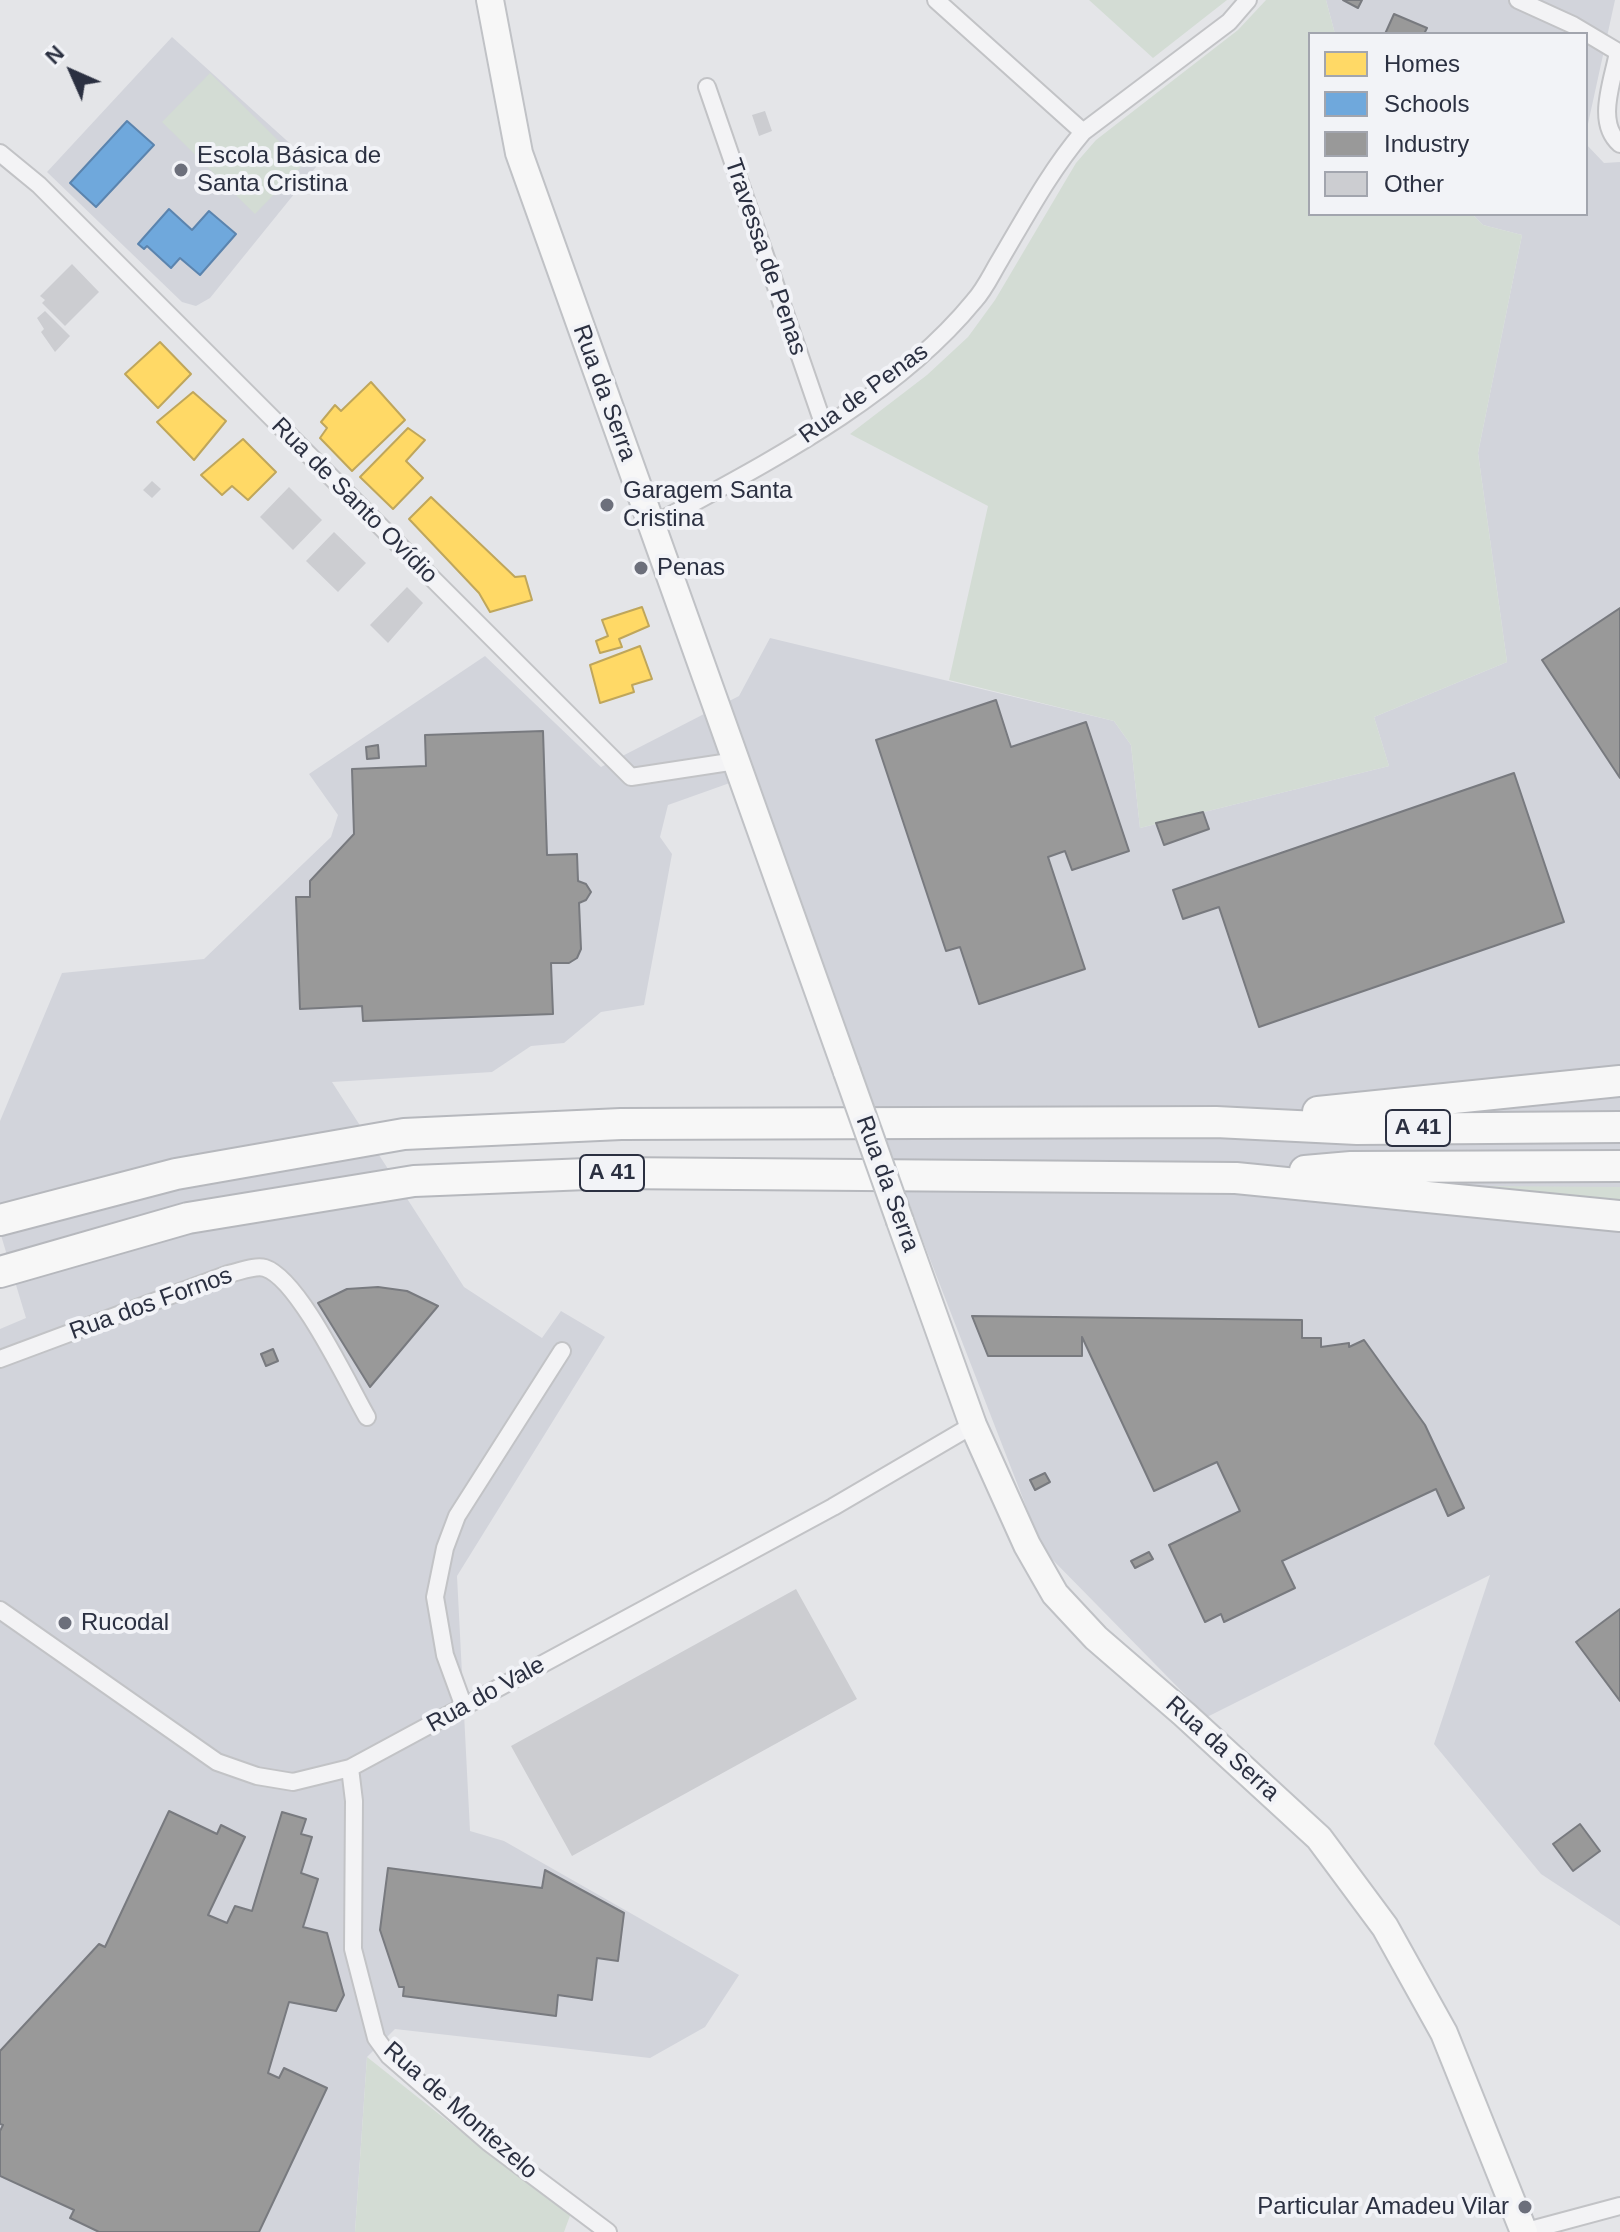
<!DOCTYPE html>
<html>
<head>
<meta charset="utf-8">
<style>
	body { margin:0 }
	#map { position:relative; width:1620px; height:2232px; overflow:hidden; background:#e4e5e8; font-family:Helvetica,sans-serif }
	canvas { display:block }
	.legend { position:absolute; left:1308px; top:32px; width:280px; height:184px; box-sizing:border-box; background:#f2f3f7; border:2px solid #a2a5ae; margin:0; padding:10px 14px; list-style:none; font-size:24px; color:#2b3041 }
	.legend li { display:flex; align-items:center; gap:16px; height:40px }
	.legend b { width:40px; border:2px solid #a2a5ae }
	.north { position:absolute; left:32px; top:32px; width:80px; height:80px; -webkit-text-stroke:6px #f2f3f7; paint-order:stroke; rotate:315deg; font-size:22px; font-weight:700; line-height:32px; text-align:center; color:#2b3041 }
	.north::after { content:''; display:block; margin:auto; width:28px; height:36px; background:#2b3041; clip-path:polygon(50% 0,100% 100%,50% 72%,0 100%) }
</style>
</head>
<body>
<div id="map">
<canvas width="1620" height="2232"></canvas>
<ul class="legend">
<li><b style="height:22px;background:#ffd966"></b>Homes</li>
<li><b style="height:22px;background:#6fa8dc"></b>Schools</li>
<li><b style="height:22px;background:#999"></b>Industry</li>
<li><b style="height:22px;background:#cccdd1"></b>Other</li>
</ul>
<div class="north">N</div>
</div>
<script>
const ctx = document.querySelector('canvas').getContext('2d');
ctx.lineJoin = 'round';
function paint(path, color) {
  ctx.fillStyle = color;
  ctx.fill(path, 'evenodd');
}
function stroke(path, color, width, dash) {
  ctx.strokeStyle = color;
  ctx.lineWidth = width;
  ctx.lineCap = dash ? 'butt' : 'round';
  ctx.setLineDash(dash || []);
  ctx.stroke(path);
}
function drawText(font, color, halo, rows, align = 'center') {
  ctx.font = font + ' Helvetica,sans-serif';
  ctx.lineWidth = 8;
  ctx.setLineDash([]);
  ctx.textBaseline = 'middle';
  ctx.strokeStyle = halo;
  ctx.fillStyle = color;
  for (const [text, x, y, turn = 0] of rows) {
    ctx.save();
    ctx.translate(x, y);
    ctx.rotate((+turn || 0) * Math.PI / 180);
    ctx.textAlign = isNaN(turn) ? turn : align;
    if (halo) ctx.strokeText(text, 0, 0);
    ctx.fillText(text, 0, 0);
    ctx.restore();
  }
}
const built = new Path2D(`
	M 1326,0 L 1615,0 L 1586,133 L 1586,34 L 1335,34 Z
	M 172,37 L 316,167 L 210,298 L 196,306 L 182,302 L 47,172 Z
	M 1586,144 L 1604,163 L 1620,162 L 1620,1926 L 1541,1874 L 1434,1744 L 1490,1575 L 1207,1717 L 1043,1550 L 921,1236 L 755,774 L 668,805 L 660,837 L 672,854 L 644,1005 L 601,1012 L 564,1043 L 531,1046 L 492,1072 L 332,1082 L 464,1287 L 542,1338 L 561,1311 L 605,1337 L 457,1576 L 470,1831 L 504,1841 L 739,1975 L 705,2027 L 650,2058 L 395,2029 L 367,2057 L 355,2232 L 0,2232 L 0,1329 L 26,1318 L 0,1232 L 0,1121 L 62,973 L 204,959 L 331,837 L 338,815 L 309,774 L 485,656 L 601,767 L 739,696 L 770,638 L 1114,721 L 1131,745 L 1140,828 L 1389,766 L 1374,717 L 1507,662 L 1478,453 L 1522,235 L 1483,225 L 1472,214 L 1586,214 Z`);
const green = new Path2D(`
	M 1089,0 L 1227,0 L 1153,58 Z
	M 1266,0 L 1326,0 L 1335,34 L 1310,34 L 1310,214 L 1472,214 L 1483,225 L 1522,235 L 1478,453 L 1507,662 L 1374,717 L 1389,766 L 1140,828 L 1131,745 L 1114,721 L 949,680 L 988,506 L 850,434 L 927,375 L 968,337 L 995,300 L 1076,163 L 1096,140 L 1238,30 Z
	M 210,73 L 303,165 L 255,214 L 162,122 Z
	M 1471,1186 L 1620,1187 L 1620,1206 Z
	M 367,2057 L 473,2141 L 571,2213 L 564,2232 L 355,2232 Z`);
const homes = new Path2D(`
	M 160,342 L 191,374 L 158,408 L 125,374 Z
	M 371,382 L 405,420 L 352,471 L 320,438 L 327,428 L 321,422 L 335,405 L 341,411 Z
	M 193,392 L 226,421 L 194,460 L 157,422 Z
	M 408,428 L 425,440 L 406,461 L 423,478 L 393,509 L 360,477 Z
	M 243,439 L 276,472 L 248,500 L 232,486 L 222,495 L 201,475 Z
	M 431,497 L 515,577 L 525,576 L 532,600 L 490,612 L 479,593 L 409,519 Z
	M 642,607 L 649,626 L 619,639 L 622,647 L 600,653 L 596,641 L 608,636 L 602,620 Z
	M 640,646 L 652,679 L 632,685 L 634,692 L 600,703 L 590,665 Z`);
const schools = new Path2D(`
	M 127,121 L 154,145 L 96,207 L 70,183 Z
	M 169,209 L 192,230 L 209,211 L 236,234 L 200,275 L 180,258 L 171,268 L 147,246 L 144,249 L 138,244 Z`);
const industry = new Path2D(`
	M 1343,0 L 1362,0 L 1358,8 Z
	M 1394,14 L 1427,28 L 1424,34 L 1385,34 Z
	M 1620,608 L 1620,778 L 1542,660 Z
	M 996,700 L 1011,747 L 1086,722 L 1129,851 L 1072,870 L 1065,851 L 1048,857 L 1085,969 L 979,1004 L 960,947 L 946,951 L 876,740 Z
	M 543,731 L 547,855 L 577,854 L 578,881 L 586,884 L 591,892 L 586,900 L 579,903 L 581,949 L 577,958 L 569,963 L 551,963 L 553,1014 L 363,1021 L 362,1006 L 300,1009 L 296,897 L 310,897 L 310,881 L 354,834 L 352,769 L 426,766 L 425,735 Z
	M 378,745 L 379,758 L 367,759 L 366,747 Z
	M 1514,773 L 1564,922 L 1259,1027 L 1219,907 L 1183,919 L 1173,890 Z
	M 1203,812 L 1209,829 L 1164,845 L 1156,823 Z
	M 378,1287 L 407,1291 L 438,1306 L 370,1387 L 318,1303 L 347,1289 Z
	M 972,1316 L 1302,1320 L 1302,1338 L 1321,1338 L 1321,1347 L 1349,1343 L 1349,1347 L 1364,1340 L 1425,1425 L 1464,1508 L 1448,1516 L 1436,1489 L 1282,1561 L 1295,1588 L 1224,1622 L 1221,1614 L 1205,1622 L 1169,1545 L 1240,1511 L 1217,1462 L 1154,1491 L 1082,1337 L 1082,1356 L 988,1356 Z
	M 273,1349 L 278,1361 L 266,1366 L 261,1354 Z
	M 1045,1473 L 1050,1482 L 1035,1490 L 1030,1480 Z
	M 1149,1552 L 1153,1559 L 1135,1568 L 1131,1561 Z
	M 1620,1609 L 1620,1701 L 1576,1642 Z
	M 169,1811 L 217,1834 L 221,1825 L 245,1837 L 208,1915 L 227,1923 L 235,1906 L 252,1911 L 282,1812 L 306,1819 L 301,1834 L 312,1837 L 301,1873 L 318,1879 L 303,1927 L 327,1933 L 344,1995 L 336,2011 L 289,2002 L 268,2073 L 279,2078 L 284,2068 L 327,2088 L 259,2232 L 99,2232 L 70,2218 L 74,2210 L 0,2176 L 0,2131 L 3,2125 L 0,2124 L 0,2051 L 99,1944 L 105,1947 Z
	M 1580,1824 L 1600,1851 L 1573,1871 L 1553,1844 Z
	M 388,1868 L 542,1888 L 545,1870 L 624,1913 L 618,1961 L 597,1958 L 592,2000 L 558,1995 L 556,2016 L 403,1996 L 404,1987 L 399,1987 L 380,1930 Z`);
const building = new Path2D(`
	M 765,111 L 772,131 L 759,136 L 752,115 Z
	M 72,264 L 99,292 L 65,326 L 42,303 L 45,300 L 40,296 Z
	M 45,311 L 70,336 L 55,352 L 41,332 L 44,329 L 37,318 Z
	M 152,481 L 161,489 L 152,498 L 143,490 Z
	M 289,487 L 322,520 L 293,550 L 260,517 Z
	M 334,532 L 366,563 L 338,592 L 306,561 Z
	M 407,587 L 423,603 L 388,643 L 370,625 Z
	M 796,1589 L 857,1699 L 572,1856 L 511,1746 Z`);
const minor = new Path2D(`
	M 936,0 L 1083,132
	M 1518,0 L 1573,25 L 1618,52 C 1613,81 1595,122 1620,144
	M 707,87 L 824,426
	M 0,153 L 39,185 L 631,777 L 736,761
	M 651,526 C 762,465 893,400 974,301 C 985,289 992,273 1000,260 C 1026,216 1050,171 1083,132 L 1229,22 L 1248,0
	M 0,1359 L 228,1274 C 239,1272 255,1265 265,1268 C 299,1279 348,1384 367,1417
	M 0,1610 L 217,1762 L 257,1776 L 293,1782 L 350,1768 L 833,1507 L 973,1425
	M 464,1707 L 445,1655 L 435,1597 L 445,1548 L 457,1516 L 562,1351
	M 350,1768 L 354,1801 L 353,1949 L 376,2038 L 389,2056 L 488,2142 L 608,2232
	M 1523,2232 L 1620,2206`);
const primary = new Path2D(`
	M 490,0 L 519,153 L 847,1072
	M 900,1221 L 973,1425 L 1027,1545 L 1055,1594 L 1096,1638 L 1184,1714 L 1319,1838 L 1385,1927 L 1444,2033 L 1524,2232`);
const motorway = new Path2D(`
	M 1318,1112 L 1620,1081
	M 1305,1171 L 1351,1167 L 1620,1166
	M 0,1220 L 176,1174 L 404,1134 L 621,1124 L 1216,1122 L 1357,1129 L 1620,1127
	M 0,1272 L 188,1218 L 414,1181 L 612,1173 L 1236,1178 L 1620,1216`);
const primaryBridge = new Path2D(`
	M 847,1072 L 900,1221`);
const markers = [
	[181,170,8,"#6c6f7b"],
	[607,505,8,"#6c6f7b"],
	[641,568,8,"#6c6f7b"],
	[65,1623,8,"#6c6f7b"],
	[1525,2207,8,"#6c6f7b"]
];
const shields = [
	[1418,1128,64],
	[612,1173,64]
];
const shieldNames = [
	["A 41",1418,1128],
	["A 41",612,1173]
];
const poiNames = [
	["Escola Básica de",197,156],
	["Santa Cristina",197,184],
	["Garagem Santa",623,491],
	["Cristina",623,519],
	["Penas",657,568],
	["Rucodal",81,1623],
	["Particular Amadeu Vilar",1509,2207,"right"]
];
const streetNames = [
	["Travessa de Penas",765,257,71],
	["Rua da Serra",604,393,70],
	["Rua de Penas",864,394,-36],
	["Rua de Santo Ovídio",354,501,45],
	["Rua da Serra",887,1184,70],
	["Rua dos Fornos",151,1304,-20],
	["Rua do Vale",486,1695,-29],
	["Rua da Serra",1222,1749,42],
	["Rua de Montezelo",460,2111,41]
];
paint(built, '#d2d4db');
paint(green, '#d3dcd4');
paint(homes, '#ffd966');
stroke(homes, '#bfa65b', 2);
paint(schools, '#6fa8dc');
stroke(schools, '#5b84ae', 2);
paint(industry, '#999');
stroke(industry, '#787a7f', 2);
paint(building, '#cccdd1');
stroke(minor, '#c2c3c6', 20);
stroke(primary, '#c0c2c6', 30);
stroke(motorway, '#b6b8bd', 34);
stroke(minor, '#f3f3f5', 16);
stroke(primary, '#f7f7f7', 26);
stroke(motorway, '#f7f7f7', 30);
stroke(primaryBridge, '#c0c2c6', 30, []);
stroke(primaryBridge, '#f7f7f7', 26);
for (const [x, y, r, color] of markers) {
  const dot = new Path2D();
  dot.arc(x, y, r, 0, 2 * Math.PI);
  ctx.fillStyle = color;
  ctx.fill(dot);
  stroke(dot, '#f2f3f7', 3);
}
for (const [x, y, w] of shields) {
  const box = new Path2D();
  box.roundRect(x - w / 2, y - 18, w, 36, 6);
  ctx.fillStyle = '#f2f3f7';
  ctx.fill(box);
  stroke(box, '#2b3041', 2);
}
drawText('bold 22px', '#2b3041', null, shieldNames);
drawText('24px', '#2b3041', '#f2f3f7', poiNames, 'left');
drawText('24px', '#2b3041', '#f2f3f7', streetNames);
</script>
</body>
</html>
